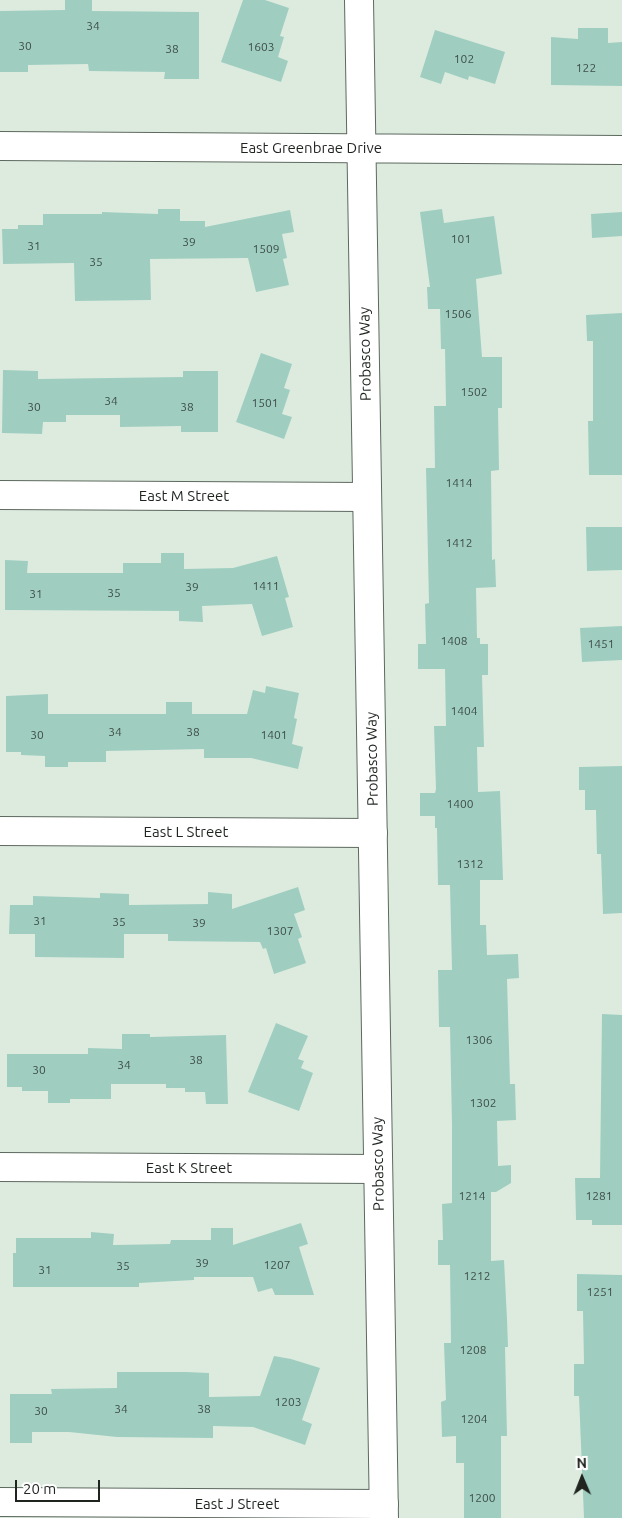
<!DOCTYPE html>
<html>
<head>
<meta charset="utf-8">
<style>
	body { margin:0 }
	#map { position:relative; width:622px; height:1518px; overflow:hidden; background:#ddebdf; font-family:Ubuntu,sans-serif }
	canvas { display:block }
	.north { position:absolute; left:557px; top:1453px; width:50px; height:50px; -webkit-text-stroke:4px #fff; paint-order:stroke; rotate:359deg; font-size:14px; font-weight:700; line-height:20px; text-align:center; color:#1f241f }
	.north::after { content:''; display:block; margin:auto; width:18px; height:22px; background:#1f241f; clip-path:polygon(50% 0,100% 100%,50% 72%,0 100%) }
	.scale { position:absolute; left:15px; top:1480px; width:85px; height:22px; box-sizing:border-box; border:2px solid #1f241f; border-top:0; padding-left:6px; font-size:15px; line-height:18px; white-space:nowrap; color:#1f241f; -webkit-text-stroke:4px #fff; paint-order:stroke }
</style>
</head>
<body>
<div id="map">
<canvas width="622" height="1518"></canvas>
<div class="north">N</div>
<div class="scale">20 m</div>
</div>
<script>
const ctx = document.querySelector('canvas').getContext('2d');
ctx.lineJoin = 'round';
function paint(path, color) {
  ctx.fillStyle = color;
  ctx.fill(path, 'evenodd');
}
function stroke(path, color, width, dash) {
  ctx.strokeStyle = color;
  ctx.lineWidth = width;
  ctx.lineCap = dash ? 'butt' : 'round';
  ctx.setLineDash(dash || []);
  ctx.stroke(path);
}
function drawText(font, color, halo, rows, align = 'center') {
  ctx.font = font + ' Ubuntu,sans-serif';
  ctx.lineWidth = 4;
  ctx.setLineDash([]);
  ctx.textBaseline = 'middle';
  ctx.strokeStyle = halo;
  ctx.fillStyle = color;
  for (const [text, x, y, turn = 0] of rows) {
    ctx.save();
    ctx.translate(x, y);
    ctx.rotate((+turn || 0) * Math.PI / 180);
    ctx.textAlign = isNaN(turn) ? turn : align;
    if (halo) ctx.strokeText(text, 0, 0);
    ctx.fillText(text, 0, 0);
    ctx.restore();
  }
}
const building = new Path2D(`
	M 65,0 L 92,0 L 92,11 L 199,12 L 199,79 L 164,79 L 165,72 L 89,71 L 88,64 L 28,65 L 28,72 L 0,72 L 0,11 L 65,10 Z
	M 243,0 L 265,0 L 289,8 L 280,36 L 284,37 L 278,57 L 288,61 L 281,82 L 221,62 Z
	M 578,28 L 608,28 L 608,43 L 622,42 L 622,86 L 551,85 L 551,37 L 578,39 Z
	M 435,30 L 505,52 L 495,84 L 469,76 L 468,80 L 445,72 L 441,84 L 420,77 Z
	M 158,209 L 180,209 L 180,221 L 205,221 L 205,227 L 290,210 L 294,232 L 282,234 L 287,258 L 283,259 L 289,285 L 256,292 L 248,258 L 150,259 L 151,300 L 75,301 L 74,263 L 3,264 L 2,229 L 18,229 L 18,225 L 43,225 L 43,214 L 102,214 L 102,212 L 158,214 Z
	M 442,209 L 444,223 L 494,216 L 502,274 L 476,279 L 482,357 L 502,357 L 502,408 L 498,408 L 499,470 L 491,471 L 492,560 L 495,559 L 496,587 L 476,588 L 477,638 L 480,638 L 480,644 L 488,644 L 488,675 L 482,675 L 484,747 L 477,747 L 478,792 L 500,791 L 503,880 L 480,880 L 480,925 L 486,925 L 487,955 L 518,954 L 519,978 L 507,979 L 510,1084 L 515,1084 L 516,1120 L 497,1121 L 498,1166 L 511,1165 L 511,1183 L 496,1192 L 491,1192 L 491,1261 L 504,1260 L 507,1319 L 508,1347 L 505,1347 L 507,1436 L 501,1436 L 501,1518 L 464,1518 L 464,1463 L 456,1463 L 456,1436 L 442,1437 L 441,1402 L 446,1400 L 444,1343 L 451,1343 L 450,1265 L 438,1265 L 438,1240 L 443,1240 L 442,1204 L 452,1203 L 452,1125 L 450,1027 L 439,1027 L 438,970 L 452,970 L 450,885 L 438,885 L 437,828 L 435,828 L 435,816 L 420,816 L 420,793 L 435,793 L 436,789 L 434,726 L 446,726 L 445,669 L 418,669 L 418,644 L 426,644 L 425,604 L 429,603 L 426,468 L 435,468 L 434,406 L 446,406 L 445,349 L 441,349 L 440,309 L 428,309 L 427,287 L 430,287 L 420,212 Z
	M 622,212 L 622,236 L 592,238 L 591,214 Z
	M 622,313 L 622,475 L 589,475 L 588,421 L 593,421 L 593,341 L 587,341 L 586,315 Z
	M 261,353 L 292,364 L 284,388 L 290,390 L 282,414 L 292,417 L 284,439 L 236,422 Z
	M 3,370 L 38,371 L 38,379 L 183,377 L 183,371 L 218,371 L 218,432 L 181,432 L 181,426 L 120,427 L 120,415 L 66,415 L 66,422 L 43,422 L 42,434 L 2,433 Z
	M 586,527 L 622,527 L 622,570 L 587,571 Z
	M 161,553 L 184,553 L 184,569 L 233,568 L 277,556 L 289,597 L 285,598 L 293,627 L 262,636 L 252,604 L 202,606 L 203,622 L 179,621 L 179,611 L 5,610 L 5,560 L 28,561 L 27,573 L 123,573 L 123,563 L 161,563 Z
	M 622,626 L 622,660 L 582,662 L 580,628 Z
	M 266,686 L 299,693 L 294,718 L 297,719 L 292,744 L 303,747 L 298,769 L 251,758 L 204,758 L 204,749 L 106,751 L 106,762 L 68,762 L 68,767 L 45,767 L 45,756 L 21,755 L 21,752 L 6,752 L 6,696 L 48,694 L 48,714 L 166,714 L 166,702 L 192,702 L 192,714 L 247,714 L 253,690 L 265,693 Z
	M 622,766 L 622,913 L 603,914 L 601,854 L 597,854 L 596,810 L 585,810 L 585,790 L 579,790 L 579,767 Z
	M 298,887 L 305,910 L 294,914 L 302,937 L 298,939 L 306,963 L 274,974 L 266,948 L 263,949 L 260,942 L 168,941 L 168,934 L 124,934 L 124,958 L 35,957 L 35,934 L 9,934 L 10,905 L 33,905 L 33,896 L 100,898 L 100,893 L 129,894 L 129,905 L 208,904 L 208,892 L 232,894 L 232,909 Z
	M 602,1014 L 622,1015 L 622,1225 L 592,1225 L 592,1220 L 576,1220 L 575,1178 L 600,1178 Z
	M 276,1023 L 308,1036 L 298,1059 L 304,1061 L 301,1068 L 313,1073 L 299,1111 L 248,1092 Z
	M 122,1034 L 150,1034 L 150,1037 L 226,1035 L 228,1104 L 206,1104 L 205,1092 L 185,1092 L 185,1088 L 166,1088 L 166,1084 L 111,1084 L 111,1099 L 70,1099 L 70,1103 L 48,1103 L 48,1091 L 22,1091 L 22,1087 L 7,1087 L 7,1054 L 88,1054 L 88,1048 L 122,1049 Z
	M 301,1223 L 308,1244 L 299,1247 L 314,1295 L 275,1295 L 272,1288 L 258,1292 L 253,1277 L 194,1277 L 194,1280 L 139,1283 L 139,1287 L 13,1287 L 13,1253 L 16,1253 L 16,1238 L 91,1238 L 91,1232 L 114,1234 L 113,1245 L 170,1244 L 171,1240 L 211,1240 L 211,1228 L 233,1228 L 233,1245 Z
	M 577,1274 L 622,1275 L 622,1518 L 584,1518 L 579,1396 L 574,1396 L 574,1364 L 584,1364 L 583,1311 L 577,1311 Z
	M 274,1356 L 291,1359 L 320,1368 L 302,1420 L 312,1424 L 305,1445 L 253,1427 L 213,1426 L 213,1438 L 117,1437 L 69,1432 L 32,1432 L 32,1443 L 10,1443 L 10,1394 L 52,1394 L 51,1389 L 117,1388 L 117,1372 L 186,1372 L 209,1373 L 209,1397 L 260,1396 Z`);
const minor = new Path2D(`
	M 0,495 L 367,497
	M 0,831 L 373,833
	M 0,1167 L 378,1169
	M 0,1502 L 384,1504`);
const tertiary = new Path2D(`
	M 359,0 L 384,1518
	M 0,146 L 622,150`);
const numberNames = [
	["34",93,26],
	["30",25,46],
	["1603",261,47],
	["38",172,49],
	["102",464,59],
	["122",586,68],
	["101",461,239],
	["39",189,242],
	["31",34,246],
	["1509",266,249],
	["35",96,262],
	["1506",458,314],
	["1502",474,392],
	["34",111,401],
	["1501",265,403],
	["30",34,407],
	["38",187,407],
	["1414",459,483],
	["1412",459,543],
	["1411",266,586],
	["39",192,587],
	["35",114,593],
	["31",36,594],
	["1408",454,641],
	["1451",601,644],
	["1404",464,711],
	["34",115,732],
	["38",193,732],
	["30",37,735],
	["1401",274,735],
	["1400",460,804],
	["1312",470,864],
	["31",40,921],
	["35",119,922],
	["39",199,923],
	["1307",280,931],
	["1306",479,1040],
	["38",196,1060],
	["34",124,1065],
	["30",39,1070],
	["1302",483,1103],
	["1214",472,1196],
	["1281",599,1196],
	["39",202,1263],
	["1207",277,1265],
	["35",123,1266],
	["31",45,1270],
	["1212",477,1276],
	["1251",600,1292],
	["1208",473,1350],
	["1203",288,1402],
	["34",121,1409],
	["38",204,1409],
	["30",41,1411],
	["1204",474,1419],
	["1200",482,1498]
];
const streetNames = [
	["East Greenbrae Drive",311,148],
	["Probasco Way",365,354,-91],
	["East M Street",184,496],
	["Probasco Way",372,759,-91],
	["East L Street",186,832],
	["Probasco Way",378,1164,-91],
	["East K Street",189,1168],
	["East J Street",237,1504]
];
paint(building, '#9fcec1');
stroke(minor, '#5d695f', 30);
stroke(tertiary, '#5d695f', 30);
stroke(minor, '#fff', 28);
stroke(tertiary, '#fff', 28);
drawText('12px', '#3f4e48', null, numberNames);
drawText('15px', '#1f241f', '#fff', streetNames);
</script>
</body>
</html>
